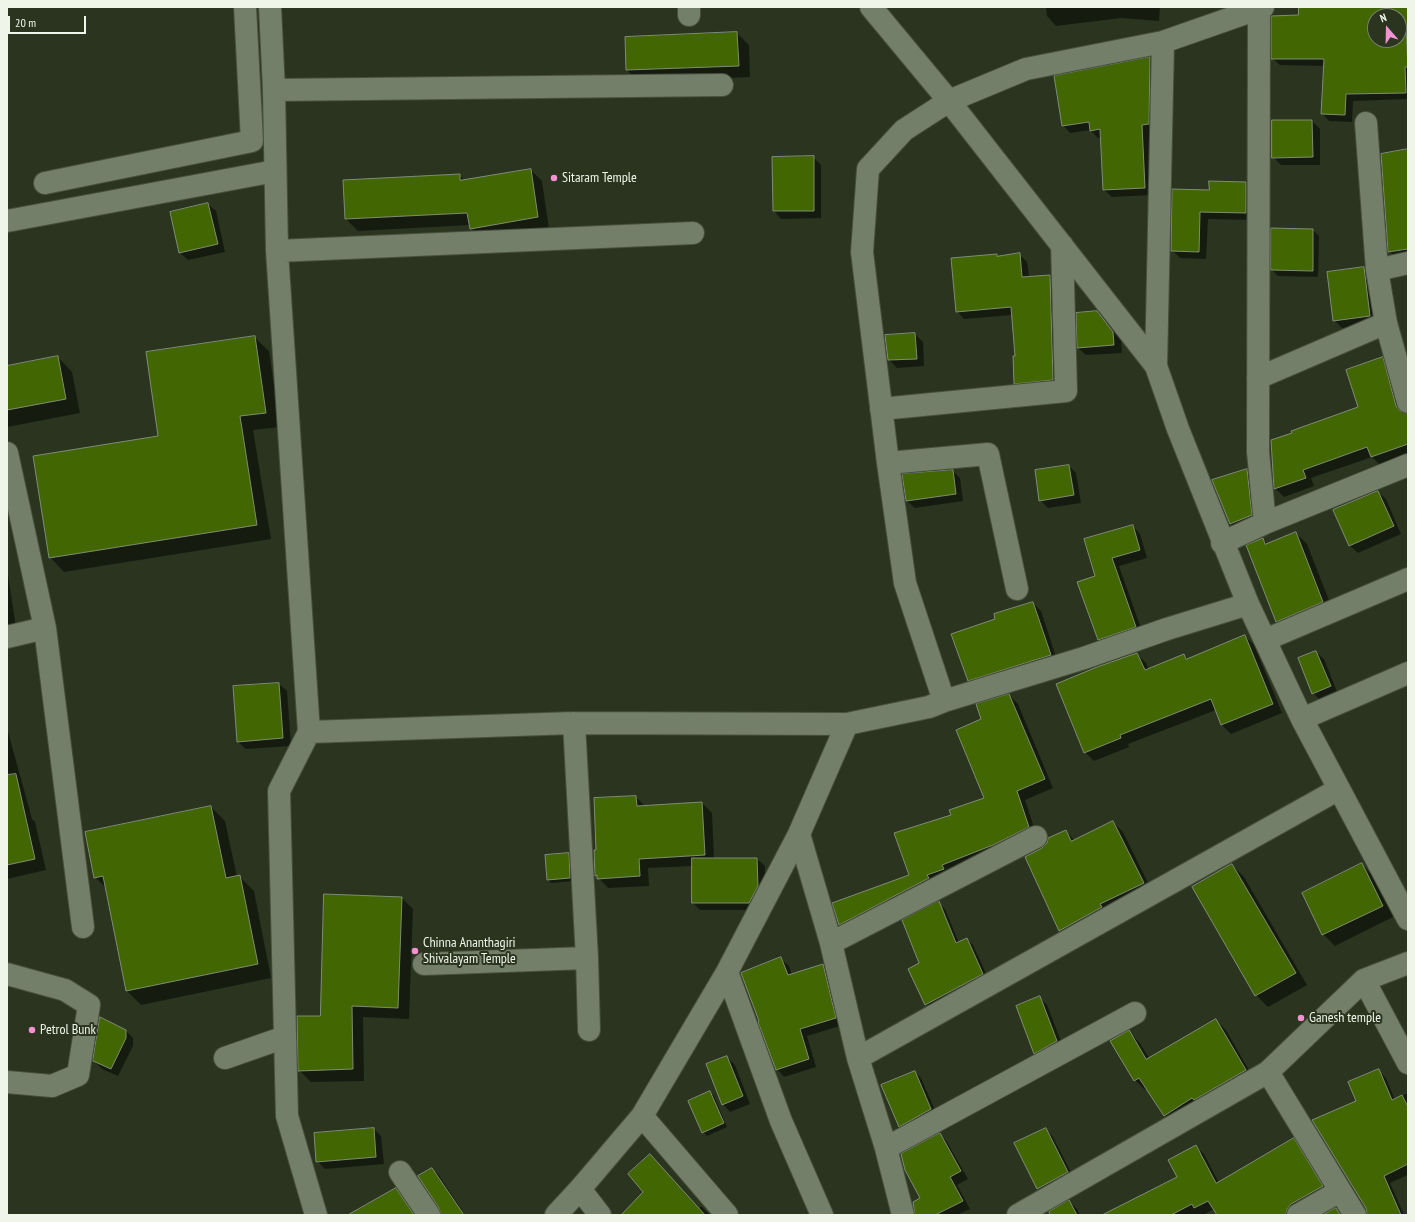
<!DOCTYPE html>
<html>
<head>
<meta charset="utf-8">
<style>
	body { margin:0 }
	#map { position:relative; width:1415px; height:1222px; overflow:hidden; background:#2a341f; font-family:"PT Sans Narrow",sans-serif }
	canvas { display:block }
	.frame { position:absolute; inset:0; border:8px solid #eff6e9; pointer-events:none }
	.north { position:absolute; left:1367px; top:8px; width:40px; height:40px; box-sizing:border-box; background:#2a341f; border:1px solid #798270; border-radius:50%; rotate:340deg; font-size:11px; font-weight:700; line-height:16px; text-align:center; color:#eff6e9 }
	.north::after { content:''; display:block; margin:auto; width:14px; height:18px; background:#f491d3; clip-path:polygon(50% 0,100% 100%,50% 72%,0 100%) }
	.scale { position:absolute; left:8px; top:16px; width:78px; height:18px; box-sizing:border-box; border:2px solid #eff6e9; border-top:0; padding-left:5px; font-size:12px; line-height:14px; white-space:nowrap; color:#eff6e9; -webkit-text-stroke:3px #2a341f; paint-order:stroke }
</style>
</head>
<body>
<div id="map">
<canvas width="1415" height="1222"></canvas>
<div class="frame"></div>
<div class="north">N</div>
<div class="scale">20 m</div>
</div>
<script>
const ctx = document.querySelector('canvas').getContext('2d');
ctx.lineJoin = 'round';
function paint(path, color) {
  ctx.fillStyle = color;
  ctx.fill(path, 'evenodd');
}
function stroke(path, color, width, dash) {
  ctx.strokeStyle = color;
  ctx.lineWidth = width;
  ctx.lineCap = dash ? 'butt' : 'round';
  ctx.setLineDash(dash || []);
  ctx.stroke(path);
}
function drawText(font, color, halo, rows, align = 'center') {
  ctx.font = font + ' "PT Sans Narrow",sans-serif';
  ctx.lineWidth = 4;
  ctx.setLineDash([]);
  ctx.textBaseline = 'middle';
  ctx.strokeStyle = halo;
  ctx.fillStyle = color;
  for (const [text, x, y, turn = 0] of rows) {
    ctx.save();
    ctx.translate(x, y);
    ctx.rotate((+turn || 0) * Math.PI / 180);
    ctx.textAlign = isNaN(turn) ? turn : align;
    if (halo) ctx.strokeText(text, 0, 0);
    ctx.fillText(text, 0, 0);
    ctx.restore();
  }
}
const shadow = new Path2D(`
	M 1046,7 L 1160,7 L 1159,21 L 1121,18 L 1056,26 L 1047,16 Z
	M 1325,7 L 1408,7 L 1408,99 L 1353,101 L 1352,122 L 1329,121 L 1322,113 L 1325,66 L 1280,65 L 1272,58 L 1299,16 ZM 1375,16 L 1399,16 L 1399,40 L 1375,40 Z
	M 737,33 L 749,45 L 750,77 L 639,82 L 627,70 L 626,38 Z
	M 1150,58 L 1157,66 L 1156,132 L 1149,132 L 1152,195 L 1112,197 L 1104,190 L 1102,137 L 1098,138 L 1090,130 L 1070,133 L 1063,125 Z
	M 1312,121 L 1320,129 L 1320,165 L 1281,165 L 1273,157 Z
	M 1408,150 L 1408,257 L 1397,259 L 1389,251 Z
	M 813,157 L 821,165 L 821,218 L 781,219 L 774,211 Z
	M 531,170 L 542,181 L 549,229 L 483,240 L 471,228 L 470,225 L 358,231 L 346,219 L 344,181 L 459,175 L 465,180 Z
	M 1246,183 L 1253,191 L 1253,220 L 1208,219 L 1206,259 L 1180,258 L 1172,250 L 1210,191 Z
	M 208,204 L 216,211 L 225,252 L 188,260 L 180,253 L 171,212 Z
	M 1272,229 L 1313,230 L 1319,236 L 1318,277 L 1278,276 L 1272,270 Z
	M 997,255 L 999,256 L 1020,255 L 1027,262 L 1029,277 L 1050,276 L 1058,284 L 1060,387 L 1023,391 L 1015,383 L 1016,357 L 1012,315 L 964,319 L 957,311 Z
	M 1363,268 L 1371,276 L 1377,323 L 1342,328 L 1334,320 Z
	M 1097,312 L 1121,340 L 1122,353 L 1086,355 L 1078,348 Z
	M 915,334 L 923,342 L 924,366 L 897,368 L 889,360 L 886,336 Z
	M 254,337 L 269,351 L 280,427 L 253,430 L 271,539 L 64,572 L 50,557 L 159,437 Z
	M 58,357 L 72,372 L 80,413 L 7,427 L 7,367 Z
	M 1382,358 L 1391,367 L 1404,415 L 1408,415 L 1408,455 L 1380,465 L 1372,457 L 1311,478 L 1314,486 L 1284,497 L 1275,488 L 1293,433 L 1359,408 Z
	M 1069,466 L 1076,473 L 1081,503 L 1048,508 L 1040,500 Z
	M 1247,470 L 1254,478 L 1259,523 L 1238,531 L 1230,524 Z
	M 953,471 L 960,478 L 963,501 L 915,508 L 907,501 Z
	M 1378,492 L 1386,499 L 1401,534 L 1358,553 L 1350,546 L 1334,511 Z
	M 1133,526 L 1140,534 L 1147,558 L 1119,566 L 1143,634 L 1106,647 L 1099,639 L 1096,577 Z
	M 1296,533 L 1307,544 L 1334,613 L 1288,633 L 1277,621 L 1263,539 L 1268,544 Z
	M 7,568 L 17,634 L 7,636 Z
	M 1033,603 L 1041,611 L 1058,663 L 976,688 L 969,680 L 996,619 Z
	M 1245,636 L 1254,645 L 1282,713 L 1231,734 L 1222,725 L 1216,710 L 1128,744 L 1129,747 L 1094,761 L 1085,752 L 1137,654 L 1146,663 L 1149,670 L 1184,655 L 1188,659 Z
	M 1316,652 L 1324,659 L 1338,694 L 1321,701 L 1313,693 Z
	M 279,684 L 287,691 L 291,746 L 246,749 L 238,742 L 234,687 Z
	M 1009,695 L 1018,704 L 1053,788 L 1025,800 L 1037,836 L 848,933 L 840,924 L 910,876 L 952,815 L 986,798 L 983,720 Z
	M 7,728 L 32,819 L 35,822 L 46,870 L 7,879 Z
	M 636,797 L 646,807 L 702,803 L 712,813 L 714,859 L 757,859 L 765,866 L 765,894 L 757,910 L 700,910 L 693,903 L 693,866 L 648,868 L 649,886 L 608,888 L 596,875 L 597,851 Z
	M 211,807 L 225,821 L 237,877 L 240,877 L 254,891 L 271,978 L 141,1005 L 127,991 L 106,888 L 95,877 Z
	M 1113,822 L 1123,832 L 1153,893 L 1069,941 L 1060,931 L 1026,857 L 1043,849 L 1066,831 L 1075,841 Z
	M 568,854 L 572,858 L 573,881 L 551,883 L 548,880 Z
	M 1362,864 L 1373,876 L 1393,917 L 1335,946 L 1323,934 Z
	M 1232,865 L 1244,877 L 1307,985 L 1268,1007 L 1256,995 Z
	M 402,898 L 413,909 L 409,1019 L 363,1017 L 364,1081 L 311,1082 L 299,1070 L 320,1017 Z
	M 938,903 L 945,909 L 959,943 L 967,939 L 973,945 L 989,980 L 932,1011 L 926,1005 L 909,969 L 921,964 Z
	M 781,959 L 789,966 L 792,975 L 823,966 L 831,973 L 843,1025 L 807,1036 L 816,1067 L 784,1077 L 777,1069 Z
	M 1040,998 L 1047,1005 L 1064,1049 L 1042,1061 L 1035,1053 Z
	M 1216,1020 L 1226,1030 L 1255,1081 L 1175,1126 L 1165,1116 L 1148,1089 L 1145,1090 L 1135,1080 L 1129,1032 L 1139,1042 L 1149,1058 Z
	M 125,1030 L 133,1038 L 133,1046 L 118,1076 L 102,1069 L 94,1061 Z
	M 727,1057 L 735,1065 L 750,1104 L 730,1112 L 723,1104 Z
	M 1379,1071 L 1386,1078 L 1395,1100 L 1408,1093 L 1408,1175 L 1390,1183 L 1404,1215 L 1368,1215 L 1358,1102 Z
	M 915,1072 L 921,1078 L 937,1115 L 906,1132 L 900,1126 Z
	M 710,1092 L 714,1096 L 727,1127 L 707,1136 L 703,1132 Z
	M 374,1129 L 381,1136 L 384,1164 L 325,1169 L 317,1161 Z
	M 1046,1129 L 1053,1137 L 1075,1180 L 1046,1196 L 1038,1189 L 1016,1144 Z
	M 940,1134 L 947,1142 L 968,1179 L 957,1185 L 970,1209 L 957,1215 L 920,1215 L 922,1198 Z
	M 1293,1139 L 1301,1147 L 1330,1194 L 1296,1215 L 1218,1215 L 1214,1209 L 1203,1215 L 1138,1215 L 1179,1178 L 1196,1147 L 1204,1154 L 1219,1183 Z
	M 432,1169 L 438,1174 L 465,1215 L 442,1215 Z
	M 396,1189 L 401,1195 L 415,1215 L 369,1215 Z
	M 1069,1201 L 1077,1209 L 1080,1215 L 1051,1215 Z
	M 701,1206 L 710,1215 L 623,1215 L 699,1209 Z`);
const building = new Path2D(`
	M 1299,7 L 1408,7 L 1408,28 L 1406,28 L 1408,67 L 1405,67 L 1406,93 L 1346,94 L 1345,115 L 1321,114 L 1324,59 L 1271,59 L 1271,16 L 1298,15 ZM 1375,16 L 1399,16 L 1399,40 L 1375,40 Z
	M 737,32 L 739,66 L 626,70 L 625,37 Z
	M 1150,57 L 1149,124 L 1142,125 L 1145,188 L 1103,190 L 1100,129 L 1090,131 L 1089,122 L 1062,126 L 1054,76 Z
	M 1272,120 L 1312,120 L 1313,157 L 1272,158 Z
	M 1408,149 L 1408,249 L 1388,252 L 1381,154 Z
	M 814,156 L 814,211 L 773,211 L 772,157 Z
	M 531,169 L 538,217 L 470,229 L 467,213 L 345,219 L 343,180 L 460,174 L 460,180 Z
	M 1209,181 L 1246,182 L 1246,213 L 1200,212 L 1199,252 L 1171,251 L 1172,189 L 1209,190 Z
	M 208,203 L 218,244 L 179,253 L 170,212 Z
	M 1271,228 L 1313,229 L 1313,271 L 1271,270 Z
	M 1020,253 L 1022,277 L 1050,275 L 1053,380 L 1014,384 L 1013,356 L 1015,356 L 1011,307 L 956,312 L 951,258 L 997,254 L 997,256 Z
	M 1364,267 L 1370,316 L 1333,321 L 1327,272 Z
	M 1097,311 L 1113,332 L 1114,345 L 1077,348 L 1076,313 Z
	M 915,333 L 917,359 L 888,360 L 885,335 Z
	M 255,336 L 266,413 L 240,416 L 257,525 L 49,558 L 33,456 L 158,436 L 146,352 Z
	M 58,356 L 66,399 L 7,410 L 7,366 Z
	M 1383,357 L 1396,406 L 1400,411 L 1408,414 L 1408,444 L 1371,457 L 1367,447 L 1303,470 L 1306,478 L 1274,489 L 1271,440 L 1292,433 L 1291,431 L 1358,407 L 1346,370 Z
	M 1069,465 L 1074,495 L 1039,501 L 1035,470 Z
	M 1247,469 L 1252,515 L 1230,524 L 1212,480 Z
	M 953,470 L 956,494 L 906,501 L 902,474 Z
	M 1378,491 L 1394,526 L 1349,546 L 1333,510 Z
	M 1133,525 L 1140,550 L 1112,558 L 1136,627 L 1098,640 L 1077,582 L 1095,576 L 1084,539 Z
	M 1296,532 L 1323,602 L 1276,622 L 1246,545 L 1263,538 L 1265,544 Z
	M 1033,602 L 1051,655 L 968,681 L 951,634 L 995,619 L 994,614 Z
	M 1245,635 L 1273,704 L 1221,725 L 1211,699 L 1120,735 L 1121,738 L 1084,753 L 1056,684 L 1097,667 L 1137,653 L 1145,670 L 1184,654 L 1186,659 Z
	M 1316,651 L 1331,686 L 1312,694 L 1298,658 Z
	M 279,683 L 283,738 L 237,742 L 233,686 Z
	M 1009,694 L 1045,779 L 1017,791 L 1029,827 L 993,845 L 942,865 L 944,869 L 927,875 L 929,878 L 839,925 L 832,903 L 909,875 L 894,833 L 951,815 L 949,810 L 984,798 L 956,730 L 981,719 L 976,704 Z
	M 16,774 L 35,859 L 7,865 L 7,775 Z
	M 636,796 L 637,806 L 702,802 L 705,855 L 639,859 L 640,876 L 597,879 L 597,875 L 595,876 L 594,850 L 596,850 L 594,798 Z
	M 211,806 L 226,878 L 240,875 L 258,964 L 126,991 L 103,876 L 94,878 L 85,832 Z
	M 1113,821 L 1144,883 L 1100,904 L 1102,907 L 1059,931 L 1025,857 L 1042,848 L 1047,843 L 1048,838 L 1066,830 L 1071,841 Z
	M 569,853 L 570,878 L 547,880 L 545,855 Z
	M 692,858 L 757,858 L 758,886 L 749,903 L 692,903 Z
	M 1362,863 L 1383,906 L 1322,935 L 1302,893 Z
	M 1232,864 L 1296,973 L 1255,996 L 1192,887 Z
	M 324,894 L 402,897 L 398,1008 L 352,1006 L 353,1069 L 298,1071 L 297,1016 L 320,1016 Z
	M 939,901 L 956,943 L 967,938 L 983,974 L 925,1005 L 908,969 L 919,963 L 902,920 Z
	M 781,957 L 788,975 L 823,964 L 836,1018 L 800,1029 L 809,1059 L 776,1070 L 758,1022 L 759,1021 L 741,973 Z
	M 1040,996 L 1057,1041 L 1034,1054 L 1016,1006 Z
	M 100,1017 L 126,1030 L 126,1038 L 111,1069 L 93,1061 Z
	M 1216,1019 L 1246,1070 L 1194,1100 L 1192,1098 L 1164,1116 L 1139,1078 L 1134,1081 L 1110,1041 L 1129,1030 L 1146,1059 Z
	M 727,1056 L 743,1096 L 722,1105 L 706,1064 Z
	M 1379,1069 L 1392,1100 L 1402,1095 L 1408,1107 L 1408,1164 L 1384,1176 L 1401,1215 L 1367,1215 L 1366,1208 L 1312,1120 L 1356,1101 L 1348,1082 Z
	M 915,1071 L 931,1109 L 899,1127 L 881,1085 Z
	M 710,1091 L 724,1123 L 702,1133 L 688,1101 Z
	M 374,1128 L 376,1157 L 316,1162 L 314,1133 Z
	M 1046,1128 L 1068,1172 L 1037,1189 L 1014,1143 Z
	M 940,1133 L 961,1171 L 950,1177 L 963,1201 L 935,1215 L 915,1215 L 913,1202 L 920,1198 L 905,1170 L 901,1154 Z
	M 1294,1138 L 1323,1186 L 1291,1204 L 1287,1209 L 1286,1215 L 1217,1215 L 1208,1201 L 1194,1208 L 1192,1204 L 1171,1215 L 1102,1215 L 1177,1177 L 1168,1160 L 1196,1145 L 1216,1183 Z
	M 650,1154 L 705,1215 L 621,1215 L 643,1192 L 628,1174 Z
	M 432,1168 L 464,1215 L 441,1215 L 439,1208 L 418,1176 Z
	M 396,1188 L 414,1215 L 348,1215 Z
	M 1069,1200 L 1077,1215 L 1050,1215 L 1049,1212 Z
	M 1336,1208 L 1340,1215 L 1323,1215 Z`);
const minor = new Path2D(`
	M 270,7 L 274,90 L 277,251 L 309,732
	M 689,7 L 689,15
	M 871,7 L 949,101 L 1156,366 L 1178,429 L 1248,604 L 1302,719 L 1408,919
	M 1259,8 L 1258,452 L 1265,523
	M 274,90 L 722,85
	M 1366,123 L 1377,270 L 1386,323 L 1408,402
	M 45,183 L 252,141 L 245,7
	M 7,221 L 275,171
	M 277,251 L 693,233
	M 1377,270 L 1408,263
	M 1156,366 L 1163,42
	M 1258,378 L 1386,323
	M 881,409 L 1066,391 L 1062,245
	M 7,453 L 45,628
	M 888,463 L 988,454 L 1017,589
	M 1222,543 L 1265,523 L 1408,465
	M 7,637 L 45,628 L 83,927
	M 1265,640 L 1408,579
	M 944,701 L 905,583 L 888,463 L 862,252 L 868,169 L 904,130 L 949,101 L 1026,69 L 1163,42 L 1263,7
	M 1302,719 L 1408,673
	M 574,723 L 587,958 L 589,1030
	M 799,834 L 831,943 L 858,1058 L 886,1148 L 903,1215
	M 831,943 L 1036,837
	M 424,964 L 587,958
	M 727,972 L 781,1121 L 822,1215
	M 7,974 L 65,990 L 89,1005 L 78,1075 L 52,1086 L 7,1082
	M 1364,980 L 1408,1063
	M 225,1058 L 285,1037
	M 858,1058 L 1339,789
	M 1268,1072 L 1355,1215
	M 642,1116 L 727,1215
	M 886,1148 L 1135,1013
	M 400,1172 L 429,1215
	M 580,1189 L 600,1215
	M 316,1215 L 287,1116 L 279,791 L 309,732 L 574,723 L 847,724 L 929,707 L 944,701 L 1084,658 L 1167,629 L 1248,604
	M 556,1215 L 580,1189 L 642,1116 L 727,972 L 799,834 L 847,724
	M 1018,1215 L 1268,1072 L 1364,980 L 1408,963
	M 1298,1215 L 1340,1191`);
const markers = [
	[554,178,4,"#f491d3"],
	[415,951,4,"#f491d3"],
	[1301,1018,4,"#f491d3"],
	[32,1030,4,"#f491d3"]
];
const poiNames = [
	["Sitaram Temple",562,178],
	["Chinna Ananthagiri",423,943],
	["Shivalayam Temple",423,959],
	["Ganesh temple",1309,1018],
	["Petrol Bunk",40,1030]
];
paint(shadow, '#0007');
paint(building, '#426702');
stroke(building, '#7f8c74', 1);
stroke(minor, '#47503e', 24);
stroke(minor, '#737f68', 22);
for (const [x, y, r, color] of markers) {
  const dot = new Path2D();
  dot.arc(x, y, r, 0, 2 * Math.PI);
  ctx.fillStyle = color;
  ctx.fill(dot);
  stroke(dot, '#2a341f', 1.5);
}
drawText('14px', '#eff6e9', '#2a341f', poiNames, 'left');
</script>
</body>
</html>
